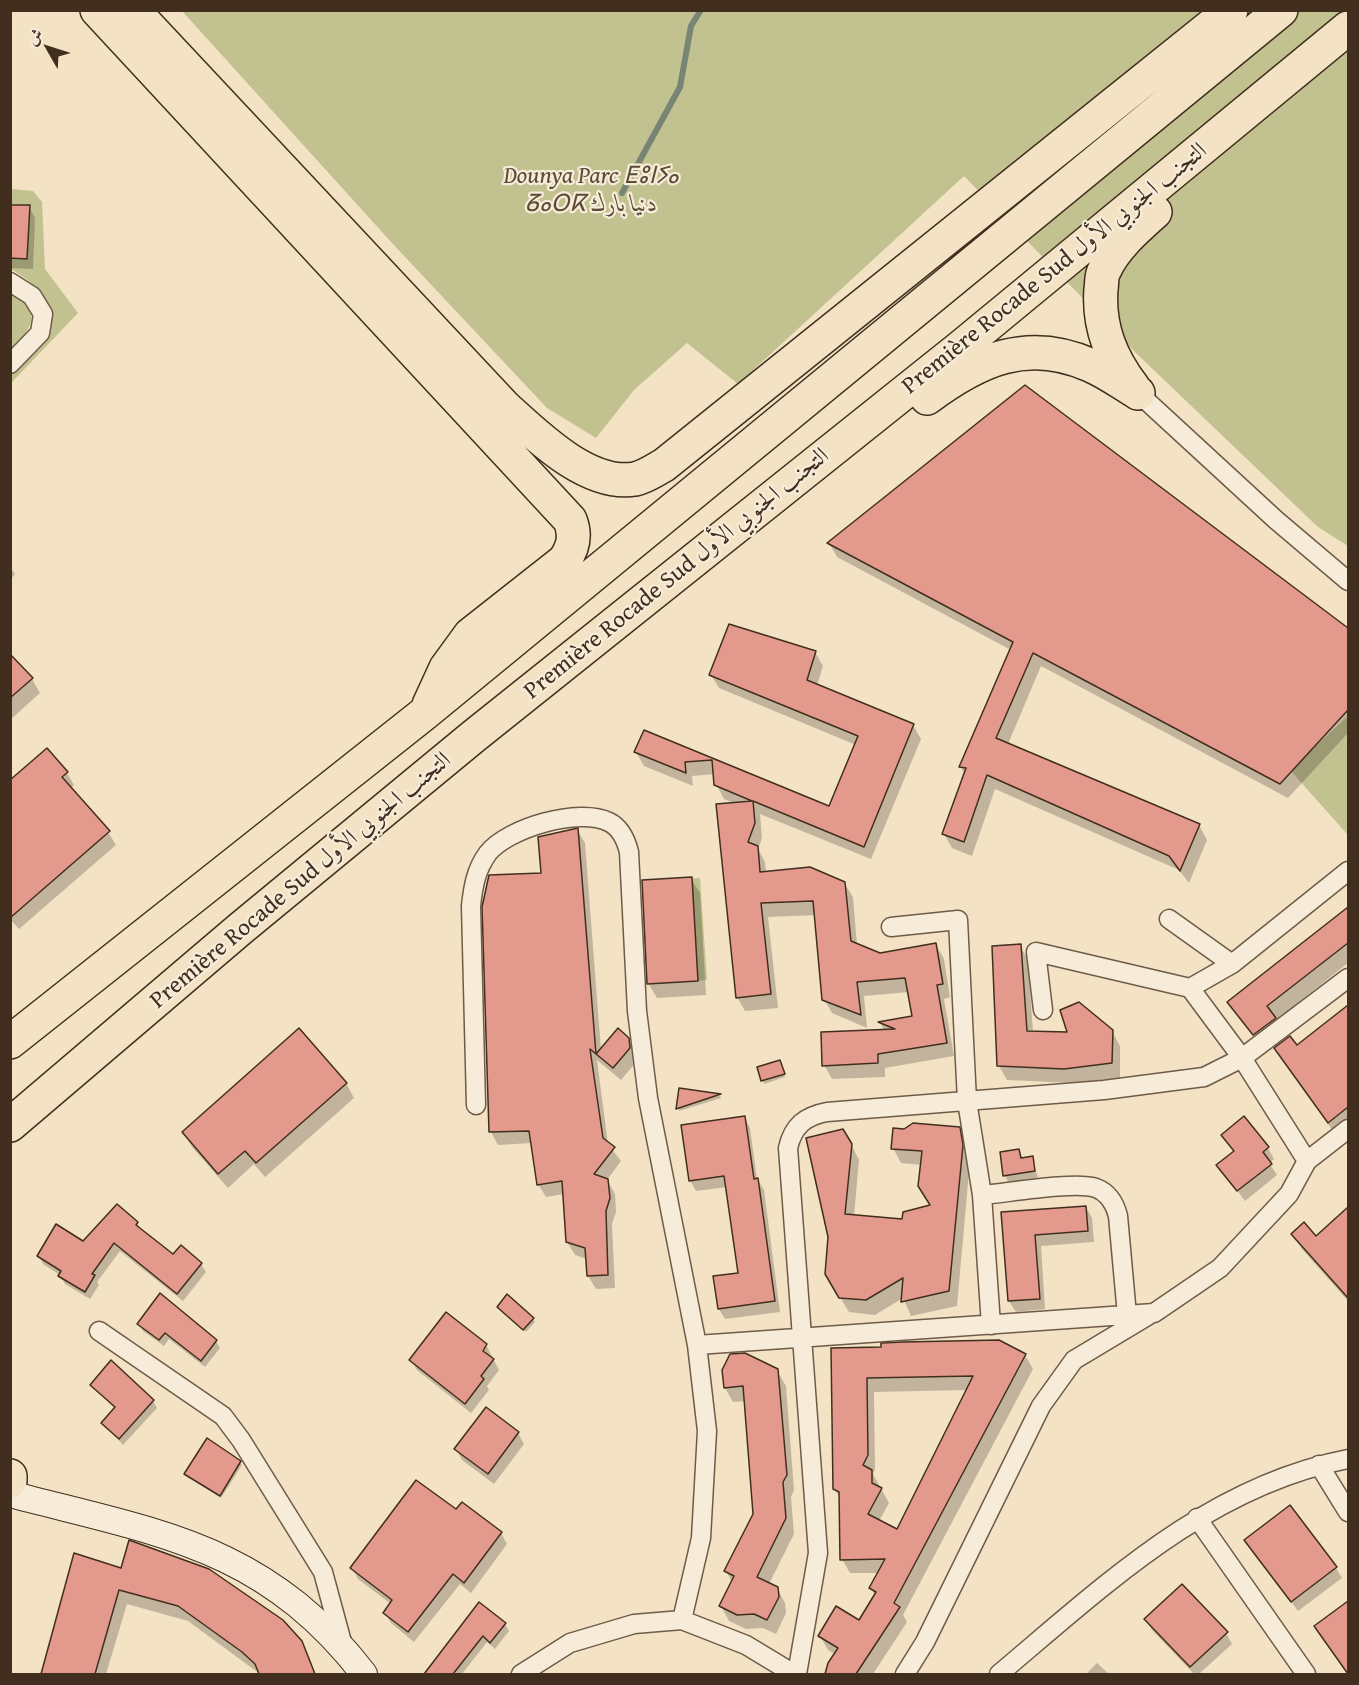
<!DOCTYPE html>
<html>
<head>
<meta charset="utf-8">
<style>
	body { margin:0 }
	#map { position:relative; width:1359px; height:1685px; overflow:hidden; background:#f3e2c4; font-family:"Gentium Book Plus",Amiri,serif }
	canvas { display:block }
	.frame { position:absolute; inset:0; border:12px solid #412e1e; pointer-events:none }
	.north { position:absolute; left:18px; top:18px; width:60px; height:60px; -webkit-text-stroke:4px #f7ecd9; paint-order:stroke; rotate:309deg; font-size:16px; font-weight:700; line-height:24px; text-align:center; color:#412e1e }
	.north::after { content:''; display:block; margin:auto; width:21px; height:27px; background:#412e1e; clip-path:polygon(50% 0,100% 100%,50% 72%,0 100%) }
</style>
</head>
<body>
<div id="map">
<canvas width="1359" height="1685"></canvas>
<div class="frame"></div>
<div class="north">ش</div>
</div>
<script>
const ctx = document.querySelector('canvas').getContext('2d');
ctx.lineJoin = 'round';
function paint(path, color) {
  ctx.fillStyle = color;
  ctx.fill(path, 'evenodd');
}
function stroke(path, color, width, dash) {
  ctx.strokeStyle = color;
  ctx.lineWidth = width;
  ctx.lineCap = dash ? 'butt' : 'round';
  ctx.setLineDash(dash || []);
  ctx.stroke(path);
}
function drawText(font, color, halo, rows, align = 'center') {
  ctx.font = font + ' "Gentium Book Plus",Amiri,"Noto Sans Tifinagh",serif';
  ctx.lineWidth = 4.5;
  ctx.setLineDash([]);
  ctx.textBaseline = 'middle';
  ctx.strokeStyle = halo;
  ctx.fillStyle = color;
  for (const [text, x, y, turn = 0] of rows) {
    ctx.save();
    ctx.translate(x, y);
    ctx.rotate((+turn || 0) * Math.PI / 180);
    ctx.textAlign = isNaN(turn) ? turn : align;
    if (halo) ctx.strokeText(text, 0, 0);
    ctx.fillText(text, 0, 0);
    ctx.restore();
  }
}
const green = new Path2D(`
	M 182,11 L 1348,11 L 1348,546 L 1318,527 L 1137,354 L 964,176 L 738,384 L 687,343 L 634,390 L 596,438 L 547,408 L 392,243 Z
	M 11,189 L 33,191 L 42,202 L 45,269 L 78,313 L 11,383 L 11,376 C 21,366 41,351 46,337 C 59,303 37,285 11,269 Z
	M 11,291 C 42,312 34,327 11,350 Z
	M 1348,716 L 1348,835 L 1290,770 Z
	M 700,878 L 707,980 L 655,984 L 648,881 Z`);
const shadow = new Path2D(`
	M 10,206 L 29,207 L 35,218 L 33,269 L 10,268 Z
	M 1025,386 L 1348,630 L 1348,733 L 1288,798 L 1041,666 L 1008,744 L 1199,825 L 1207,840 L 1189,883 L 1179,870 L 995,789 L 972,856 L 952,848 L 944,834 L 965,775 L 961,767 L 1011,650 L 837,557 L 829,543 Z
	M 10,567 L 15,574 L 10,580 Z
	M 815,652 L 823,666 L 817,686 L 913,725 L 921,739 L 871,859 L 760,814 L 762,838 L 758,849 L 765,862 L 766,873 L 844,883 L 853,897 L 857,945 L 880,955 L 936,945 L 944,959 L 950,997 L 944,999 L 954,1056 L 885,1068 L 885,1077 L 832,1079 L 824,1065 L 885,1031 L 880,1023 L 914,1017 L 909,992 L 864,996 L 867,1028 L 832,1013 L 824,999 L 816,915 L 768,917 L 778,1008 L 745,1011 L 737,997 L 736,804 L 724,799 L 716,784 L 715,774 L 692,776 L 693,786 L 644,766 L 636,752 L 644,732 L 830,808 L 856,745 L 719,688 L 711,675 Z
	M 10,656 L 32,679 L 40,693 L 10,720 Z
	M 47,750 L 67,773 L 74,785 L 70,789 L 108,832 L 116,845 L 19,929 L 10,919 L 10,781 Z
	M 577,830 L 585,843 L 601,1050 L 628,1039 L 636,1053 L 637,1061 L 621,1080 L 597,1060 L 608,1144 L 621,1161 L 607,1180 L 615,1194 L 616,1212 L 612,1224 L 615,1288 L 596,1289 L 588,1276 L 587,1259 L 575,1255 L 567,1242 L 564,1194 L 546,1197 L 538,1184 L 532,1143 L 498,1145 L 491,1132 L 542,875 Z
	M 691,879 L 700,893 L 706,995 L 657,998 L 648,983 Z
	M 1348,909 L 1348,963 L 1276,1020 L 1283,1033 L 1263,1049 L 1229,1002 Z
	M 1020,946 L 1028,960 L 1033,1032 L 1112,1031 L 1120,1046 L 1120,1078 L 1073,1083 L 1007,1080 L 999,1066 Z
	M 1348,1006 L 1348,1128 L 1337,1137 L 1276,1048 L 1296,1047 Z
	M 781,1064 L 785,1077 L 764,1084 L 759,1068 Z
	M 346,1083 L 354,1098 L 265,1177 L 254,1164 L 228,1188 L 192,1147 L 184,1133 Z
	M 681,1090 L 720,1096 L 721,1098 L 679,1111 Z
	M 744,1117 L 750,1128 L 757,1179 L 764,1190 L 780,1312 L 725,1319 L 719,1309 L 740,1274 L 728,1187 L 696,1191 L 690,1180 Z
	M 959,1129 L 967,1143 L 970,1161 L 957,1306 L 911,1316 L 903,1298 L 875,1315 L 849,1312 L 826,1274 L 851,1144 L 859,1160 L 854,1216 L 904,1221 L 932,1207 L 922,1165 L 901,1163 L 893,1148 Z
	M 1223,1136 L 1268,1148 L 1274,1159 L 1269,1163 L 1277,1175 L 1245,1201 L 1218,1165 L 1234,1153 Z
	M 1018,1150 L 1023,1159 L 1032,1158 L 1038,1178 L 1009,1183 L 1005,1176 Z
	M 1086,1207 L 1092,1218 L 1094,1242 L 1041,1246 L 1045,1309 L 1016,1312 L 1009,1301 L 1003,1214 Z
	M 1347,1210 L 1348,1212 L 1348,1301 L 1302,1249 L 1293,1235 L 1316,1238 Z
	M 137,1223 L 141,1230 L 174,1257 L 201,1264 L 206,1272 L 183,1301 L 120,1251 L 97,1282 L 99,1285 L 90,1299 L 65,1284 L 60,1275 L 43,1264 L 39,1256 Z
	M 160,1295 L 216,1341 L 220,1348 L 205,1367 L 169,1339 L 164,1346 L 143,1331 L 139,1324 Z
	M 499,1308 L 533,1319 L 535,1322 L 526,1332 Z
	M 486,1345 L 499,1370 L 487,1386 L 489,1390 L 471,1413 L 417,1370 L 411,1360 Z
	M 832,1349 L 1025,1355 L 1033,1369 L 903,1615 L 907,1622 L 873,1674 L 826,1674 L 835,1654 L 828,1650 L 820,1636 L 859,1622 L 875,1595 L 871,1588 L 880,1573 L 850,1573 L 842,1559 L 841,1499 L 835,1489 ZM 967,1390 L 898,1531 L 879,1521 L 889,1503 L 873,1474 L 875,1469 L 874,1392 Z
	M 777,1371 L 786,1386 L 794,1490 L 791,1497 L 794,1534 L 769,1584 L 777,1588 L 785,1603 L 786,1613 L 776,1634 L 763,1628 L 746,1629 L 729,1621 L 721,1606 L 732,1582 L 726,1571 L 755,1514 L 746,1401 L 733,1402 L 725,1388 Z
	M 92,1385 L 153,1401 L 157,1408 L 123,1445 L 103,1423 L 115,1409 Z
	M 486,1409 L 518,1433 L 524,1444 L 494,1484 L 462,1460 L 456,1449 Z
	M 240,1462 L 242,1465 L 221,1498 L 186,1474 Z
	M 462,1504 L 501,1533 L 507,1544 L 471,1593 L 460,1584 L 414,1642 L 391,1623 L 385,1613 L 391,1604 L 358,1579 L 352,1568 L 456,1512 Z
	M 1246,1540 L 1336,1568 L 1342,1578 L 1298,1611 Z
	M 75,1555 L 301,1642 L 316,1674 L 260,1674 L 188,1621 L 127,1604 L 106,1674 L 43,1674 Z
	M 1348,1603 L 1348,1674 L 1316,1627 Z
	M 479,1604 L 505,1624 L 509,1631 L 495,1649 L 487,1642 L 462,1674 L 431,1674 L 429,1671 Z
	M 1146,1619 L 1226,1633 L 1232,1644 L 1199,1674 L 1194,1674 L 1152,1630 Z
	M 1097,1663 L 1109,1674 L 1086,1674 Z`);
const stream = new Path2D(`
	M 622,193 L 680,87 L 691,26 L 701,10`);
const building = new Path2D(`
	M 10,205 L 30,205 L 27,259 L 10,258 Z
	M 1025,385 L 1348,628 L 1348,710 L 1280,784 L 1033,653 L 996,738 L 1200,824 L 1180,871 L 1169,856 L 987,775 L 964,842 L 942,834 L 966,768 L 959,767 L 1013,642 L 827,543 Z
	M 729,624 L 816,651 L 807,680 L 914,724 L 864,847 L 753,801 L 755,823 L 748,842 L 758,846 L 760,872 L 810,867 L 845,882 L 851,941 L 880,953 L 936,943 L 943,984 L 937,985 L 947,1043 L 878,1054 L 878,1063 L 822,1066 L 821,1032 L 895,1029 L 878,1022 L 912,1016 L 905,978 L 857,982 L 861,1015 L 822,1000 L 813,901 L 761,903 L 771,994 L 736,998 L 716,804 L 752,801 L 714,785 L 712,760 L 685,762 L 686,773 L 634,752 L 644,730 L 829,806 L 858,736 L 709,675 Z
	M 10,654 L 33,678 L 10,698 Z
	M 47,748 L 68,772 L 62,777 L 110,831 L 10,918 L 10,780 Z
	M 578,828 L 596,1054 L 618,1028 L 629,1038 L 630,1048 L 613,1068 L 590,1049 L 603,1138 L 615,1147 L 594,1174 L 608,1179 L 610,1198 L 606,1211 L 608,1275 L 587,1276 L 585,1248 L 566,1242 L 562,1181 L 537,1185 L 529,1131 L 489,1132 L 482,907 L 489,875 L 541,873 L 538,837 Z
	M 692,877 L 698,981 L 647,984 L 642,880 Z
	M 1348,907 L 1348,943 L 1267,1006 L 1276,1018 L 1253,1035 L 1227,1002 Z
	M 1021,944 L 1027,1031 L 1067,1032 L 1060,1010 L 1079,1002 L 1113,1030 L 1112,1063 L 1064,1069 L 997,1066 L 992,946 Z
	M 1348,1005 L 1348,1107 L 1328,1123 L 1274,1048 L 1290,1036 L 1297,1045 Z
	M 299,1028 L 347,1083 L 256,1163 L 245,1151 L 218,1174 L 182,1132 Z
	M 780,1060 L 785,1074 L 761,1081 L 757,1067 Z
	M 679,1088 L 721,1094 L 676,1109 Z
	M 745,1116 L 754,1179 L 758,1178 L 775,1301 L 718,1309 L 713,1276 L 738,1273 L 724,1176 L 689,1181 L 681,1125 Z
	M 1244,1116 L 1269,1147 L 1263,1152 L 1272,1164 L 1237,1191 L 1216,1165 L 1234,1151 L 1221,1135 Z
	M 913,1123 L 960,1127 L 963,1145 L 949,1291 L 901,1302 L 903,1278 L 866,1300 L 839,1298 L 825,1274 L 828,1237 L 806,1138 L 843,1129 L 852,1144 L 845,1214 L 902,1219 L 903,1212 L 930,1205 L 918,1186 L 922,1151 L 891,1149 L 893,1128 L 904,1129 Z
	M 1019,1149 L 1021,1158 L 1033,1156 L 1035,1171 L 1003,1176 L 1000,1152 Z
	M 117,1204 L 138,1222 L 136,1225 L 173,1254 L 181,1245 L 202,1263 L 177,1294 L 114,1243 L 92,1274 L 95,1275 L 85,1292 L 58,1276 L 61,1271 L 37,1256 L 56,1224 L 83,1241 Z
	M 1086,1206 L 1088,1231 L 1035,1235 L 1040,1299 L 1008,1301 L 1001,1212 Z
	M 1348,1207 L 1348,1298 L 1291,1234 L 1304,1222 L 1316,1236 Z
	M 160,1293 L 217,1340 L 201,1361 L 165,1333 L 159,1340 L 137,1324 Z
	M 507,1294 L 534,1318 L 523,1330 L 497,1307 Z
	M 446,1312 L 487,1344 L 483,1351 L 494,1359 L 481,1376 L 484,1379 L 465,1404 L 409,1360 Z
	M 999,1340 L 1026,1354 L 894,1603 L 900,1607 L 856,1674 L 825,1674 L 828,1663 L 838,1648 L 818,1636 L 836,1606 L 859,1620 L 876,1592 L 869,1588 L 885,1559 L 840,1560 L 839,1492 L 833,1489 L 831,1348 L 881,1347 L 881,1343 L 903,1342 ZM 973,1376 L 897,1529 L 868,1514 L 882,1488 L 872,1483 L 872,1470 L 863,1465 L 868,1455 L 867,1378 Z
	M 745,1353 L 778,1369 L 787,1475 L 783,1482 L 786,1518 L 757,1577 L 778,1587 L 779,1597 L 767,1620 L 754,1614 L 737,1615 L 719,1606 L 734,1576 L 724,1571 L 753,1514 L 743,1386 L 724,1388 L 722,1370 L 730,1354 Z
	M 111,1360 L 154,1400 L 119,1439 L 101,1423 L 115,1407 L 90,1385 Z
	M 486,1407 L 519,1432 L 488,1474 L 454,1449 Z
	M 207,1438 L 241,1461 L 220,1496 L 184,1474 Z
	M 416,1480 L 456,1509 L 462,1502 L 502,1532 L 464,1583 L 453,1574 L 408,1632 L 383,1613 L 392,1600 L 350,1568 Z
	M 1290,1505 L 1337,1567 L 1291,1602 L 1244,1540 Z
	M 129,1540 L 209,1569 L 283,1620 L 302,1641 L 315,1674 L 259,1674 L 255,1664 L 242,1652 L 178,1606 L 119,1590 L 95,1674 L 41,1674 L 74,1553 L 121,1568 Z
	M 1182,1584 L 1228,1632 L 1190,1667 L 1144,1619 Z
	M 1348,1601 L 1348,1674 L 1314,1626 Z
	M 479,1602 L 506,1623 L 490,1643 L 483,1636 L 453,1674 L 424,1674 Z`);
const minor = new Path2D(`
	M 10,282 L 32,296 L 43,314 L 40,333 L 10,364
	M 1138,393 L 1276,520 L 1348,581
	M 1169,919 L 1232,964
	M 891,927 L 958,920 L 967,1101 L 982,1195 L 991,1325
	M 1190,988 L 1232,964 L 1348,871
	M 476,1105 L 471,906 C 473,887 476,869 488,853 C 508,828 579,807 609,822 C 621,828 626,840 629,852 L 637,1011 L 648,1098 L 697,1345 L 707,1431 L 701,1538 L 682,1620
	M 1307,1161 L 1348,1129
	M 982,1195 C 1007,1193 1075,1181 1096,1188 C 1109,1193 1115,1204 1118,1216 L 1127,1315
	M 99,1331 L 223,1416 L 241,1440 L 323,1572 L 343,1646
	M 697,1345 L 1154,1313 L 1220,1268 L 1289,1194 L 1307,1161 L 1242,1058 L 1190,988 L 1036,952 L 1043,1010
	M 1319,1465 L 1348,1512
	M 1197,1518 L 1306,1674
	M 521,1674 L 570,1643 L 634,1624 L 682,1620 L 746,1645 L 794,1674
	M 797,1674 L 818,1553 L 788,1148 C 793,1126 805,1116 827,1112 L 1104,1090 L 1204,1077 L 1242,1058 L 1348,978
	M 905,1674 L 925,1642 L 1041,1406 L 1074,1360 L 1149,1315
	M 999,1674 C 1105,1585 1208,1486 1348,1459`);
const secondary = new Path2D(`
	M 10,1494 C 158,1533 264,1545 364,1674`);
const motorway = new Path2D(`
	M 97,10 L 570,520 C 576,535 574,547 564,561 L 470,635 L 446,668 L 429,705
	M 133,10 L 505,407 C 537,436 588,487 635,479 C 645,477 655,470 664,465 L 1231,10
	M 1133,387 C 1111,358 1098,327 1101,289 C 1102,284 1101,276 1104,271 C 1114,248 1136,229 1155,212
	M 927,398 C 978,360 1027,337 1090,365 C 1107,372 1123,384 1138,393
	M 10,1042 L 425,713 L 1281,10
	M 10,1125 L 240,929 L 474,736 L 961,347 L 1348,28
	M 10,1476 L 10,1481`);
const parkNames = [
	["Dounya Parc ⴹⵓⵏⵢⴰ",591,177],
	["ⵒⴰⵔⴽ دنيا بارك",591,205]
];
const streetNames = [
	["Première Rocade Sud التجنب الجنوبي الأول",1055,269,-39],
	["Première Rocade Sud التجنب الجنوبي الأول",677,574,-39],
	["Première Rocade Sud التجنب الجنوبي الأول",301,881,-40]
];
paint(green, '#c2c190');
paint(shadow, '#0003');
stroke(stream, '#788574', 6);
paint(building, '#e4998d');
stroke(building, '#412e1e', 1.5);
stroke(minor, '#6e5b48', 21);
stroke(secondary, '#412e1e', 28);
stroke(motorway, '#412e1e', 36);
stroke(minor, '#f7ecd9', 18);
stroke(secondary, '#f7ecd9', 26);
stroke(motorway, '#f3e2c4', 33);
drawText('italic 24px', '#5b4b35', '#f7ecd9', parkNames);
drawText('24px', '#412e1e', '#f7ecd9', streetNames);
</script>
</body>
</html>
